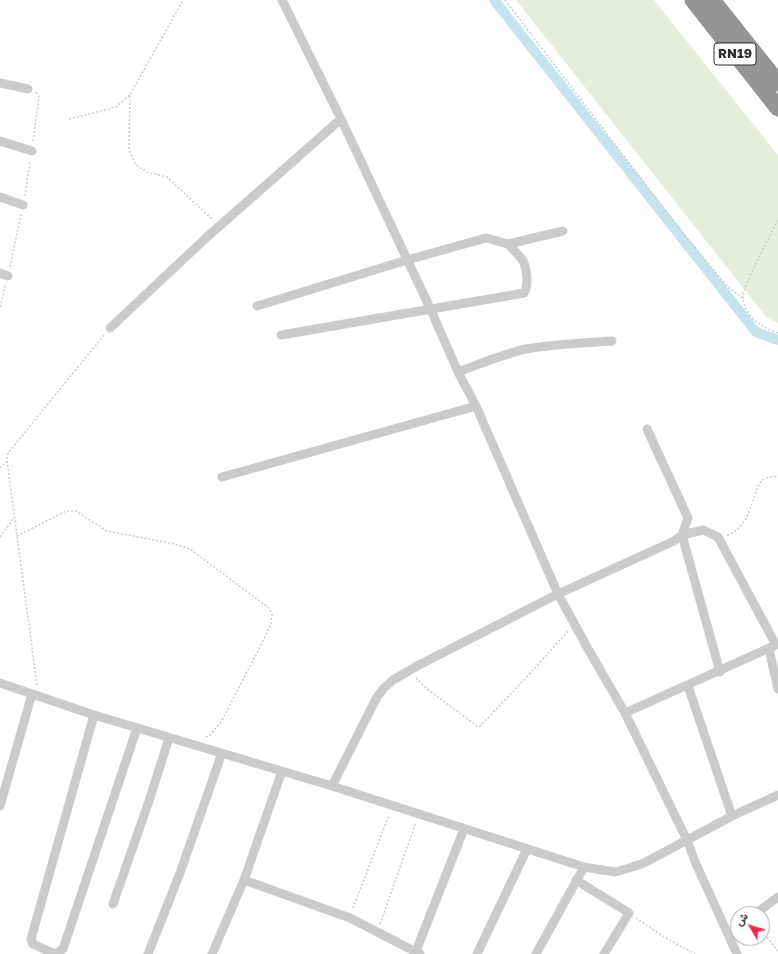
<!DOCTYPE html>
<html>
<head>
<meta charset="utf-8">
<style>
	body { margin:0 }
	#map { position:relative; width:778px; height:954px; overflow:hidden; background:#fff; font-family:"Golos Text",Vazirmatn,sans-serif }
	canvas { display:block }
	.north { position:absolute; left:730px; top:906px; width:40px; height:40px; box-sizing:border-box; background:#fff; border:1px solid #ababab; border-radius:50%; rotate:308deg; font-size:11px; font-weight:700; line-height:16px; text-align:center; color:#2e2e2e }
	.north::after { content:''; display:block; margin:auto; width:14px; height:18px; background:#f2244e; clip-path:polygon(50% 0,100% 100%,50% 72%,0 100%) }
</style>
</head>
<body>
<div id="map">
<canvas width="778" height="954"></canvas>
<div class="north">ش</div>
</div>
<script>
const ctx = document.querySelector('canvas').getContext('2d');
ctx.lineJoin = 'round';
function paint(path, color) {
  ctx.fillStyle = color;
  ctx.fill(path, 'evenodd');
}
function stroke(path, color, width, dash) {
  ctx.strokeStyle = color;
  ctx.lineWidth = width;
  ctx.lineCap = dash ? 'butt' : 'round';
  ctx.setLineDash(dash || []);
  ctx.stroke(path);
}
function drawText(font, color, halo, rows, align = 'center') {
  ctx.font = font + ' "Golos Text",sans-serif';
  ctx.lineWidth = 4;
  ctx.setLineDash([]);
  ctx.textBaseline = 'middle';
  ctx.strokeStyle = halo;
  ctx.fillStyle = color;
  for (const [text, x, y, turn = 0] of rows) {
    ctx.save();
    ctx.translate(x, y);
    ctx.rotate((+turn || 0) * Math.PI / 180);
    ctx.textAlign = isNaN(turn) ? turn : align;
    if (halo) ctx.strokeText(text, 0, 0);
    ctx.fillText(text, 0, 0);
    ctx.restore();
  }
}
const green = new Path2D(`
	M 516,0 L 654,0 L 778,155 L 778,323 L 767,318 Z`);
const canal = new Path2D(`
	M 494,0 L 756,332 L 778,340`);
const path = new Path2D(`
	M 505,0 L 681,231 L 720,278 L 730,289 L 743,298
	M 130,95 L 129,150 L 135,163 L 139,167 L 147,172 L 167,177 L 212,219
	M 69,119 L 116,107 L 130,95 L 183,0
	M 33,141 L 39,97 L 36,92
	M 25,196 L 30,161
	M 778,220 C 771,234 742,287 743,298 C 744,317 763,328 778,333
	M 10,267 L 21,214
	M 0,307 L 6,284
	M 0,468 L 7,461
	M 727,535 C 751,527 750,500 761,481 L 766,478 L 778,476
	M 17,536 L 66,511 L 76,511 L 107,531 L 175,544 L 190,549 L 269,608 L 272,615 L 271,624 L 261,645 L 221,722 L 210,735 L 205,738
	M 0,537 L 14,518
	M 416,678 L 426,688 L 477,726 L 480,726 L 524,680 L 568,631
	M 37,685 L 7,461 L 8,453 L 104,335
	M 353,908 L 389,815
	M 636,918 L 664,937 L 695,954
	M 380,924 L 416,822
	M 762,931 L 778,951`);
const street = new Path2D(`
	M 282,0 L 341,119 L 430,308 L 458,372 L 476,406 L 558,594 L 587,647 L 625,713 L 687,840 L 696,864 L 737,954
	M 0,83 L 28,89
	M 0,141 L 32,151
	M 0,197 L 23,205
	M 0,273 L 8,276
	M 257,306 L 407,260 L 486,238 L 508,244 L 563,231
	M 110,328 L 207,237 L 341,119
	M 281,335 L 524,293 C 529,285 527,269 523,261 C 519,255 513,249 508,244
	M 458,372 C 480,364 503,354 526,349 C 554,344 584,343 612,341
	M 222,477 L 476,406
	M 769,649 L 778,689
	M 720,672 L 682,535 L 703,530 L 718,537 L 776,645
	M 0,683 L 94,715 L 332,786 L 584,867 L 615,872 L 626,869 L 644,863 L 732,816 L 778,795
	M 688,686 L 732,816
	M 625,713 L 778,644
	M 94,715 L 31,939 L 33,944 L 53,953 L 57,953 L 63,949 L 137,728
	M 332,786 L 377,697 L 384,688 L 393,680 L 417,666 L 558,594 L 674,541 L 682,535 L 688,518 L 647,429
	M 0,806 L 32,694
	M 244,880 L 350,918 L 420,954
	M 576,880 L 629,913 L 604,954
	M 113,904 L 150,798 L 169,738
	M 755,914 L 778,897
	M 728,934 L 738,927
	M 416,951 L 464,829
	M 148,954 L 180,873 L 222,753
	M 212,954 L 244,880 L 282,771
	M 477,954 L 527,849
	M 536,954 L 584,867`);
const highway = new Path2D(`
	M 693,0 L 778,108
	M 712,0 L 778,83`);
const shields = [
	[735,54,42]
];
const shieldNames = [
	["RN19",735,54]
];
paint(green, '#e7eddb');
stroke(canal, '#c6e4ee', 10);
stroke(path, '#cbcbcb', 1.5, [2, 2]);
stroke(street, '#cbcbcb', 9);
stroke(highway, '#959595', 17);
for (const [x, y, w] of shields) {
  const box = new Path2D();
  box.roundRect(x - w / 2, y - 11, w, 22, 3);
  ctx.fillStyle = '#fff';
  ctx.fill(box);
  stroke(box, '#2e2e2e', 1);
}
drawText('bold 13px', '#2e2e2e', null, shieldNames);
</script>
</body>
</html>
